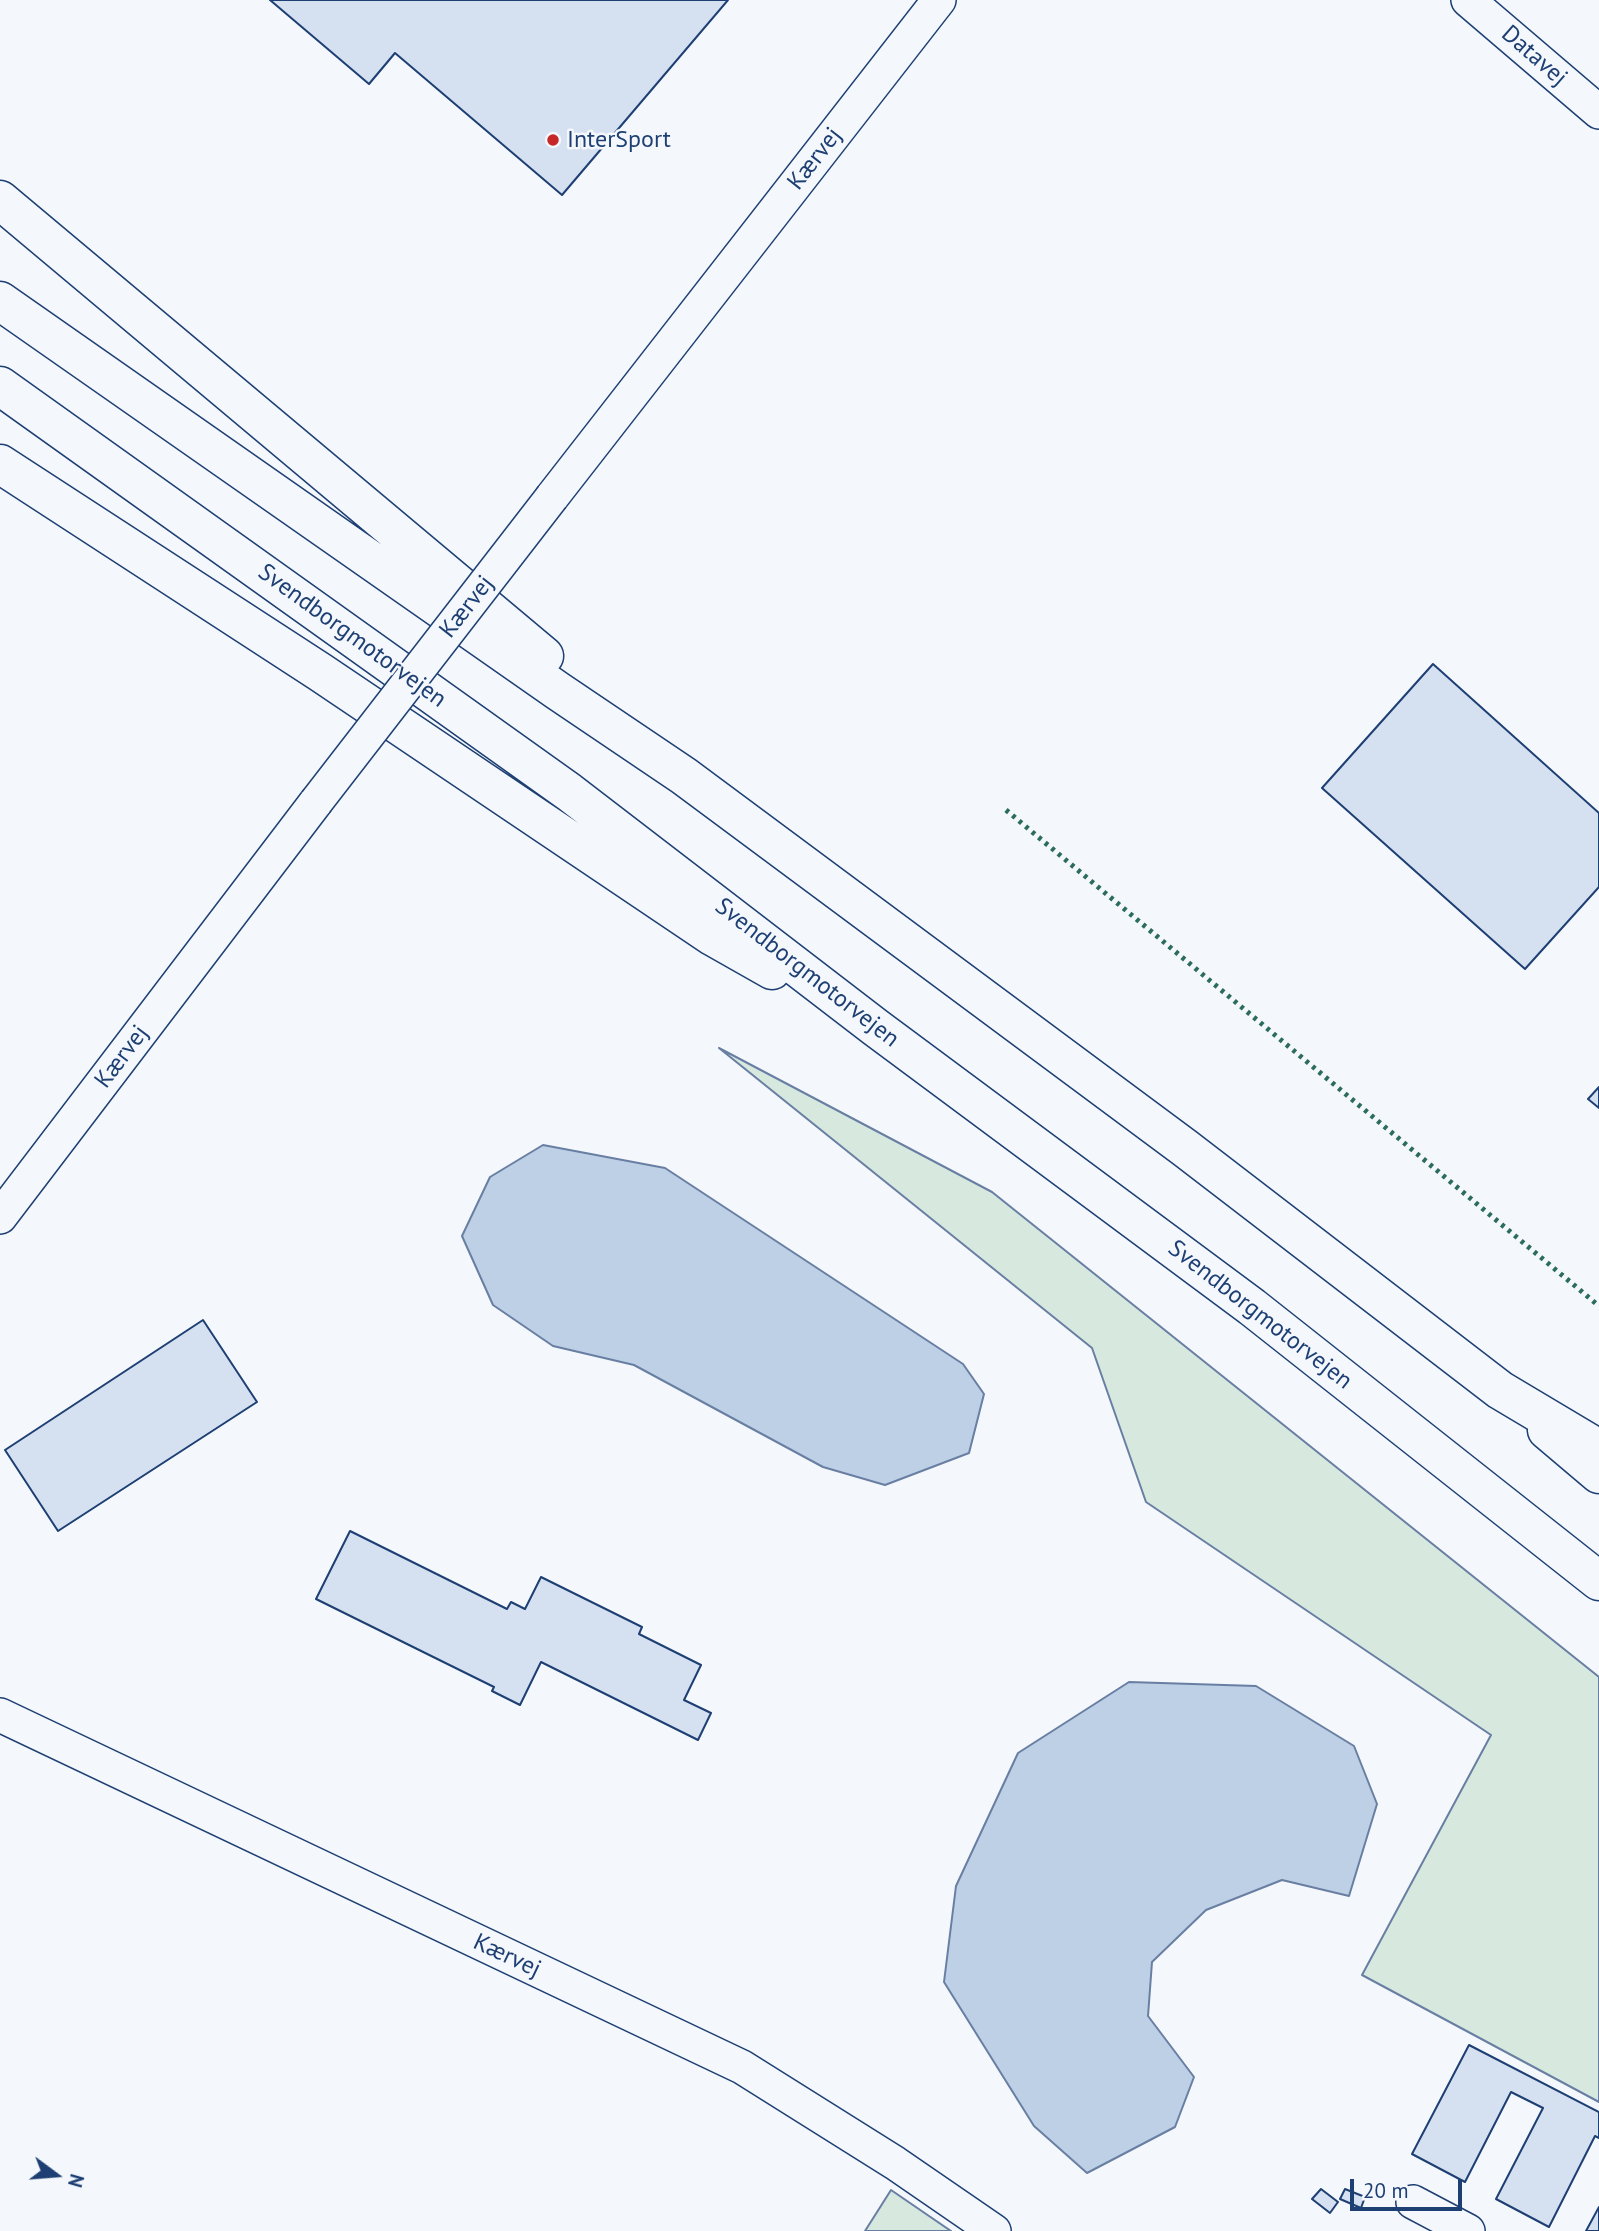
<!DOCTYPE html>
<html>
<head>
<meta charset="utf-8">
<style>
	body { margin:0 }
	#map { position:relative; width:1599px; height:2231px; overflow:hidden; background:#f4f7fb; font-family:"PT Sans",sans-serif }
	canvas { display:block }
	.north { position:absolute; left:21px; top:2140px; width:70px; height:70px; -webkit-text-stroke:5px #f4f7fb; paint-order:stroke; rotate:106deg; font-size:19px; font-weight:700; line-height:28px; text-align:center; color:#1d3f73 }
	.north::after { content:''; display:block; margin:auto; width:24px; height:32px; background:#1d3f73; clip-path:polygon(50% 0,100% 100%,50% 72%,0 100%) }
	.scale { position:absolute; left:1350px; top:2179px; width:112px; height:32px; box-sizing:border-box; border:4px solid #1d3f73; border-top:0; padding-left:9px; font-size:21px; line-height:24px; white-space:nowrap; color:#1d3f73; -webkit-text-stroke:5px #f4f7fb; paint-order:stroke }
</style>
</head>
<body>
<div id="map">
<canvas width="1599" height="2231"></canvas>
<div class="north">N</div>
<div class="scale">20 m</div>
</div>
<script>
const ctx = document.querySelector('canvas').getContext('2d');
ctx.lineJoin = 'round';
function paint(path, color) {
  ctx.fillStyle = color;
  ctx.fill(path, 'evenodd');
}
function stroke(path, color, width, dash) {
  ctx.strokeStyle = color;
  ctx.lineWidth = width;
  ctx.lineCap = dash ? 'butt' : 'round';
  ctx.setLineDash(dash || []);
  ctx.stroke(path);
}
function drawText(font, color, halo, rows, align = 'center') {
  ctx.font = font + ' "PT Sans",sans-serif';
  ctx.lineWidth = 5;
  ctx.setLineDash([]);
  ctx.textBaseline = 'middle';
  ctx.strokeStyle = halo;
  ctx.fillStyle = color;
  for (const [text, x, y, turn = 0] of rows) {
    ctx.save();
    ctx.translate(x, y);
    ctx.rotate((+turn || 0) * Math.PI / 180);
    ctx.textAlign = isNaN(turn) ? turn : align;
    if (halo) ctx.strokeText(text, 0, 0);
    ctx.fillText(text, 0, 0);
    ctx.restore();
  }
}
const green = new Path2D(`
	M 719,1048 L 992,1192 L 1599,1677 L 1599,2102 L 1362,1975 L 1491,1735 L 1146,1502 L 1092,1348 Z
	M 891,2190 L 951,2231 L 865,2231 Z`);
const water = new Path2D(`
	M 543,1145 L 665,1168 L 963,1364 L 984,1394 L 969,1453 L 885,1485 L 823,1467 L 634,1365 L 553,1346 L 493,1305 L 462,1236 L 490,1177 Z
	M 1129,1682 L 1256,1686 L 1354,1746 L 1377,1804 L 1349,1896 L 1282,1880 L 1206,1910 L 1152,1962 L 1148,2016 L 1194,2077 L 1175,2127 L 1087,2173 L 1034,2126 L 944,1982 L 956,1886 L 1018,1753 Z`);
const building = new Path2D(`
	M 270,0 L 728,0 L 562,195 L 395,53 L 369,84 Z
	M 1433,664 L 1599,813 L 1599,887 L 1525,969 L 1322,788 Z
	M 1599,1087 L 1599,1108 L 1588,1099 Z
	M 203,1320 L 257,1402 L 58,1531 L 5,1450 Z
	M 350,1531 L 507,1609 L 511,1602 L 525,1609 L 541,1577 L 642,1627 L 639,1634 L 701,1665 L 684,1700 L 711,1713 L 698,1740 L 541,1662 L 520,1705 L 492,1691 L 494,1687 L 316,1599 Z
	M 1469,2045 L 1599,2112 L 1599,2138 L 1595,2136 L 1549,2227 L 1496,2199 L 1543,2108 L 1511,2092 L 1465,2182 L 1412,2154 Z
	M 1321,2189 L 1338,2202 L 1330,2213 L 1312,2199 Z
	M 1345,2189 L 1365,2197 L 1361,2208 L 1340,2199 Z
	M 1599,2207 L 1599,2231 L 1586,2231 Z`);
const minor = new Path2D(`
	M 1468,0 L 1599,112
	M 552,497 L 939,0
	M 0,1217 L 316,802
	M 0,1715 L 742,2067 L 895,2163 L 994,2231
	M 1413,2202 L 1468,2231`);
const secondary = new Path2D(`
	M 1547,1430 L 1599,1474`);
const motorway = new Path2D(`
	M 0,200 L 544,656
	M 0,301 L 558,691 L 684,776 L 1185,1148 L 1500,1390 L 1599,1449
	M 0,386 L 569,792 L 875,1027 L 1252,1307 L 1599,1581
	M 0,464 L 320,672 L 712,936 L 772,970`);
const minorBridge = new Path2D(`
	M 316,802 L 552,497`);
const hedge = new Path2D(`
	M 1006,810 L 1599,1306`);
const markers = [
	[553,140,7,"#c62828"]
];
const streetNames = [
	["Datavej",1534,56,41],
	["Kærvej",815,159,-52],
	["Kærvej",467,607,-52],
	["Svendborgmotorvejen",352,636,36],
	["Svendborgmotorvejen",807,973,38],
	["Kærvej",122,1057,-53],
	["Svendborgmotorvejen",1260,1315,38],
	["Kærvej",507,1956,25]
];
const poiNames = [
	["InterSport",567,140]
];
paint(green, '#d7e8df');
stroke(green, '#687fa3', 2);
paint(water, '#bed0e5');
stroke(water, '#687fa3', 2);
paint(building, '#d5e0f0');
stroke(building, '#1d3f73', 2);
stroke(minor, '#1d3f73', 36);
stroke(secondary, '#1d3f73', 41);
stroke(motorway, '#1d3f73', 41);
stroke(minor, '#f4f7fb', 33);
stroke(secondary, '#f4f7fb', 38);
stroke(motorway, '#f4f7fb', 38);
stroke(minorBridge, '#1d3f73', 36, []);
stroke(minorBridge, '#f4f7fb', 33);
stroke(hedge, '#2c6c60', 5, [3.5, 5]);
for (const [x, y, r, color] of markers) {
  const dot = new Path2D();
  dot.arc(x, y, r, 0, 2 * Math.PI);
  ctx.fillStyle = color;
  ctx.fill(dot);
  stroke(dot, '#f4f7fb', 2.5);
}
drawText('24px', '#1d3f73', '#f4f7fb', streetNames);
drawText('24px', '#1d3f73', '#f4f7fb', poiNames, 'left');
</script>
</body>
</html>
